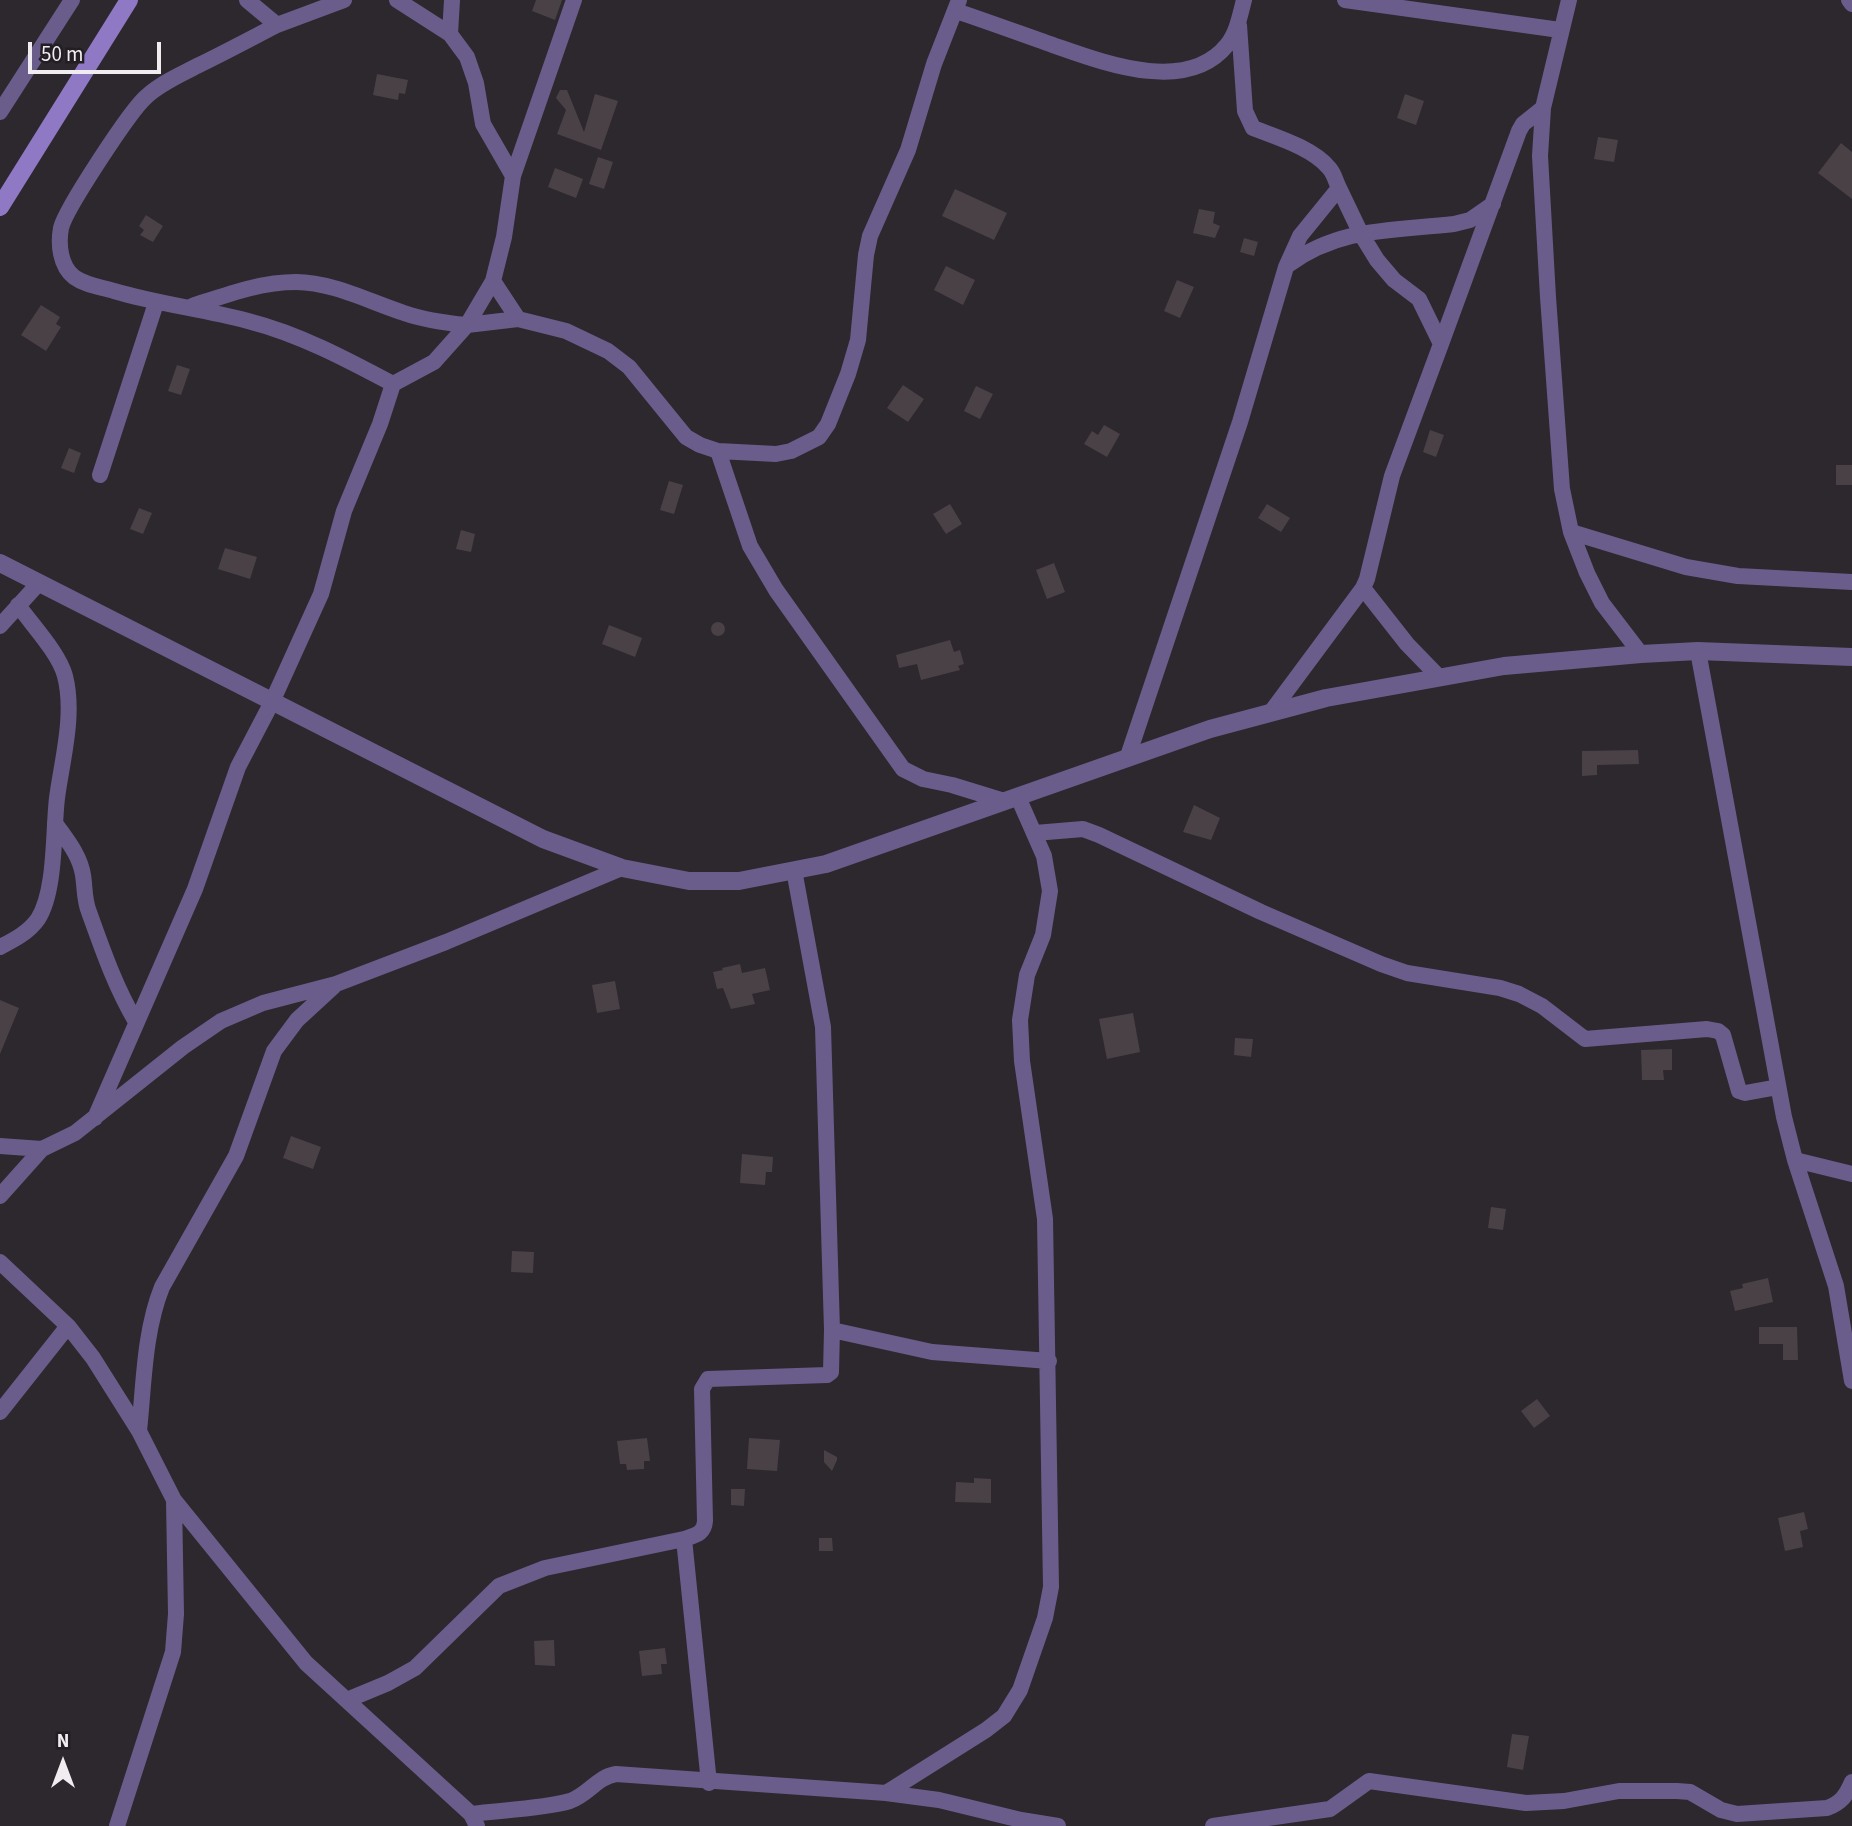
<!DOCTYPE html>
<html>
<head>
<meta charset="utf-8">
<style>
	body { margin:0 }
	#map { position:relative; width:1852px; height:1826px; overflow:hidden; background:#2d282e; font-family:"Source Sans 3",sans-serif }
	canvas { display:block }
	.north { position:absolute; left:28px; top:1728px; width:70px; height:70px; -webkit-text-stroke:5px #231e24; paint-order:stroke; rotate:0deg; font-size:19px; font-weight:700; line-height:28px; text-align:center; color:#f0ecf0 }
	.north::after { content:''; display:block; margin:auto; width:24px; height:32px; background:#f0ecf0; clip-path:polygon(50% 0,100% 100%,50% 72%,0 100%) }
	.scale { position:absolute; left:28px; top:42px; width:133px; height:32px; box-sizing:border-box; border:4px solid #f0ecf0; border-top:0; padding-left:9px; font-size:21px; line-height:24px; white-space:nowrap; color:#f0ecf0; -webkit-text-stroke:5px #231e24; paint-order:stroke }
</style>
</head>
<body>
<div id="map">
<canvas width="1852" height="1826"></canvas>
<div class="north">N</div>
<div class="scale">50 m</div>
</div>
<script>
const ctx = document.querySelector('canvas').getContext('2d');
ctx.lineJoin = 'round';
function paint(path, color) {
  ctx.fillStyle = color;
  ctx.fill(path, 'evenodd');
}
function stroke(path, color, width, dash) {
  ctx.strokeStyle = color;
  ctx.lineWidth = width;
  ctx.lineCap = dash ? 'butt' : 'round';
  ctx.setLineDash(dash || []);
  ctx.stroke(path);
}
const building = new Path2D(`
	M 536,0 L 562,0 L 555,20 L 532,11 Z
	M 377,74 L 408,80 L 405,94 L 399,93 L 398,100 L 373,95 Z
	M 560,90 L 567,90 L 584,132 L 595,94 L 618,101 L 601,150 L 557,134 L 566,110 L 556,98 Z
	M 1405,94 L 1424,101 L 1416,125 L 1397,118 Z
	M 1598,137 L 1618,140 L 1614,162 L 1594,159 Z
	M 1841,143 L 1852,152 L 1852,199 L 1818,173 Z
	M 598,157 L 613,162 L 604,189 L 589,184 Z
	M 555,168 L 583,179 L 576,198 L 548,187 Z
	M 955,189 L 1007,213 L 994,240 L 942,216 Z
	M 1199,209 L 1215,212 L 1213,223 L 1220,226 L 1215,238 L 1193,233 Z
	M 146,215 L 163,226 L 153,242 L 140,235 L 144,230 L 139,226 Z
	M 1244,238 L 1258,242 L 1254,256 L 1240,252 Z
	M 946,266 L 975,280 L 963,305 L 934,290 Z
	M 1177,280 L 1194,287 L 1180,318 L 1164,311 Z
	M 41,305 L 60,317 L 56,324 L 61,327 L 46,351 L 21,335 Z
	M 177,365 L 190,369 L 181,395 L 168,391 Z
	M 903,385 L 924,399 L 908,422 L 887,408 Z
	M 976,386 L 993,394 L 980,419 L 964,411 Z
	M 1104,425 L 1120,434 L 1107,457 L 1084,444 L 1092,431 L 1098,435 Z
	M 1430,430 L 1444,435 L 1436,457 L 1423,452 Z
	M 69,448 L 81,453 L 74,473 L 61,468 Z
	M 1836,465 L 1852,465 L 1852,485 L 1836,485 Z
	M 669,481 L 683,485 L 674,514 L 660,510 Z
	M 950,504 L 962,524 L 946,534 L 933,514 Z
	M 1267,504 L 1290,518 L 1281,532 L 1258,518 Z
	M 139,508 L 152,513 L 143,534 L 130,529 Z
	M 461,530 L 475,534 L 471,552 L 456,549 Z
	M 225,548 L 257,557 L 250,579 L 218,569 Z
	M 1054,563 L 1065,592 L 1047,599 L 1036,570 Z
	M711 629a7 7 0 1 1 14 0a7 7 0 1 1-14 0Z
	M 609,625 L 642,638 L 635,657 L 602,644 Z
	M 950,640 L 954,652 L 960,650 L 964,664 L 958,666 L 960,670 L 921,680 L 917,664 L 899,668 L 896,655 Z
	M 1638,750 L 1639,764 L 1597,765 L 1597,775 L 1582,776 L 1582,751 Z
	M 1194,805 L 1220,818 L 1211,840 L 1183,832 Z
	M 740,964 L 742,973 L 765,968 L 770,990 L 752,994 L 755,1004 L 731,1009 L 723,988 L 717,989 L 713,972 L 723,970 L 722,968 Z
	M 615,981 L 620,1009 L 597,1013 L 592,985 Z
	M 0,1000 L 19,1008 L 0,1054 Z
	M 1133,1013 L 1140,1052 L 1107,1059 L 1099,1019 Z
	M 1235,1038 L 1253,1039 L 1251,1057 L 1234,1055 Z
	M 1672,1049 L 1672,1070 L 1663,1070 L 1664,1080 L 1642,1080 L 1641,1050 Z
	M 291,1136 L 321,1147 L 313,1169 L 283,1158 Z
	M 742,1154 L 773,1157 L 772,1172 L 766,1172 L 765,1185 L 740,1183 Z
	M 1491,1207 L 1506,1209 L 1503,1230 L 1488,1228 Z
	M 512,1251 L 534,1252 L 533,1273 L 511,1272 Z
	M 1768,1278 L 1773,1302 L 1735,1311 L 1730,1291 L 1743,1288 L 1742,1284 Z
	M 1759,1327 L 1797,1327 L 1798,1360 L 1783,1360 L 1783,1344 L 1759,1344 Z
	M 1537,1399 L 1550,1416 L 1534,1428 L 1521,1411 Z
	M 647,1438 L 650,1461 L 644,1461 L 644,1469 L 627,1470 L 626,1464 L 620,1464 L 617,1441 Z
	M 749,1438 L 780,1440 L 777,1471 L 747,1469 Z
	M 824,1450 L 837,1457 L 837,1460 L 832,1471 L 824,1462 Z
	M 974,1478 L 991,1479 L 991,1503 L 955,1502 L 956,1482 L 974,1483 Z
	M 731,1489 L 745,1489 L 744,1506 L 731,1505 Z
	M 1804,1512 L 1808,1529 L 1800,1531 L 1803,1547 L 1785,1551 L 1778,1518 Z
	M 819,1538 L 832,1538 L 833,1551 L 819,1551 Z
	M 554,1640 L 555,1666 L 535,1665 L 534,1641 Z
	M 665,1648 L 667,1664 L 661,1664 L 662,1674 L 642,1676 L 639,1651 Z
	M 1512,1734 L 1529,1736 L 1523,1770 L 1507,1767 Z`);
const minor = new Path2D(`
	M 247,0 L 277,25 L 344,0
	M 1345,0 L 1560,30
	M 1569,0 L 1543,108 L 1540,156 L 1548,297 L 1562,489 L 1571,532 L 1587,573 L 1602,603 L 1641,654
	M 1849,0 L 1852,4
	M 956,11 C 986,21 1016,32 1047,43 C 1097,60 1185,97 1227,45 C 1237,33 1240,15 1244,0
	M 277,25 C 250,39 224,53 197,66 C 180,75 161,83 147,96 C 131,109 65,210 61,228 C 58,244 60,266 74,277 C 85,285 100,287 114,291 C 158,304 203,309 248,321 C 299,334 346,359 393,384 L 434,362 L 467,325 L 518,319 L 566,331 L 608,351 L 629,367 L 686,437 L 700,445 L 718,451 L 776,454 L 791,451 L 819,437 L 828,424 L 848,374 L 858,340 L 866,255 L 870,236 L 908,150 L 934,64 L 959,0
	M 1239,25 L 1245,111 L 1253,128 C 1276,137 1313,148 1329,168 C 1334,173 1336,182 1339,188
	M 450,34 L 452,0
	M 0,112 L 72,0
	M 513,176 L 574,0
	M 1288,265 C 1340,227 1392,231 1454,224 L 1470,220 L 1493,204
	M 493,281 L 518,319
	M 192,306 C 226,295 260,282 296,282 C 332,282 370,302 404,313 C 424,320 445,323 467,325 L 493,281 L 504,237 L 513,176 L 483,124 L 476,83 L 467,57 L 450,34 L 397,0
	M 718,451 L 750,546 L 776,590 L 903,769 L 923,779 L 952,785 L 1004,801
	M 100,475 L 156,303
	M 1571,532 L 1686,567 L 1738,576 L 1852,582
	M 1363,588 L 1407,644 L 1439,677
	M 0,626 L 39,583
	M 1698,651 L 1784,1117 L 1795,1160 L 1852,1174
	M 1271,712 L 1363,588 L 1367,579 L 1392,476 L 1441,344
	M 1128,756 L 1240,422 L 1286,267 L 1300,236 L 1339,188 L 1361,234 L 1377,260 L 1394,280 L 1419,299 L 1441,344 L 1519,131 L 1523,124 L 1543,108
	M 55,823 C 66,839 80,855 83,875 C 85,887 84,900 89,912 C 103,951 115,986 136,1022
	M 1035,833 L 1083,829 L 1099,835 L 1261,912 L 1381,964 L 1407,973 L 1500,988 L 1519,994 L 1542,1006 L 1585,1039 L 1707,1029 L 1718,1031 L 1723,1035 L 1739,1091 L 1745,1093 L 1778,1087
	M 0,947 C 14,940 29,932 38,919 C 56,891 53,831 57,798 C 62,760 75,715 65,676 C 59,653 32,625 18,605
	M 95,1118 L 195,889 L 238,767 L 272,702 L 321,594 L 344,511 L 380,424 L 393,384
	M 0,1146 L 42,1149 L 75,1133 L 183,1047 L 221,1021 L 263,1003 L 336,984 L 446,942 L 622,868
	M 1795,1160 L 1836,1286 L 1852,1381
	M 0,1196 L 42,1149
	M 0,1262 L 68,1326 L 93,1358 L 139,1431 L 174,1500 L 306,1663 L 471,1814 L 477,1826
	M 832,1330 L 932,1352 L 1049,1361
	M 0,1412 L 68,1326
	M 139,1431 C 144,1384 144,1332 162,1287 L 236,1156 L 274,1051 L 297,1020 L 334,986
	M 684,1539 L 709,1783
	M 347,1700 L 388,1683 L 415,1668 L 499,1586 L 545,1568 L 684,1539 C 696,1535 704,1534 705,1521 L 702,1389 L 708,1379 L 827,1375 L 831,1372 L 832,1330 L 823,1027 L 794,870
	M 886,1793 L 986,1730 L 1004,1716 L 1020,1690 L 1045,1618 L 1051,1587 L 1045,1219 L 1022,1061 L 1020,1020 L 1027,975 L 1043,935 L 1050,891 L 1044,856 L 1018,797
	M 471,1814 C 501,1810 542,1809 570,1801 C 588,1795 597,1777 616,1774 L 886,1793 L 939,1800 L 1021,1820 L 1058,1826
	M 117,1826 L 173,1652 L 176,1614 L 174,1500
	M 1213,1826 L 1330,1809 L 1369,1781 L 1526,1803 L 1564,1801 L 1619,1791 L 1677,1791 L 1690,1792 L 1721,1810 L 1737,1814 L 1827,1808 C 1841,1803 1846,1796 1852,1782`);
const tertiary = new Path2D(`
	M 0,563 L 543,839 L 622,868 L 689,881 L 739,881 L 826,864 L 1210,729 L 1326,698 L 1504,666 L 1641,654 L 1698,651 L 1852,657`);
const secondary = new Path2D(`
	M 0,207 L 129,0`);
paint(building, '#494145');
stroke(minor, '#6a5d8c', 16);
stroke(tertiary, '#6a5d8c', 18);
stroke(secondary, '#8f78c4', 18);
</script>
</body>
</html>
